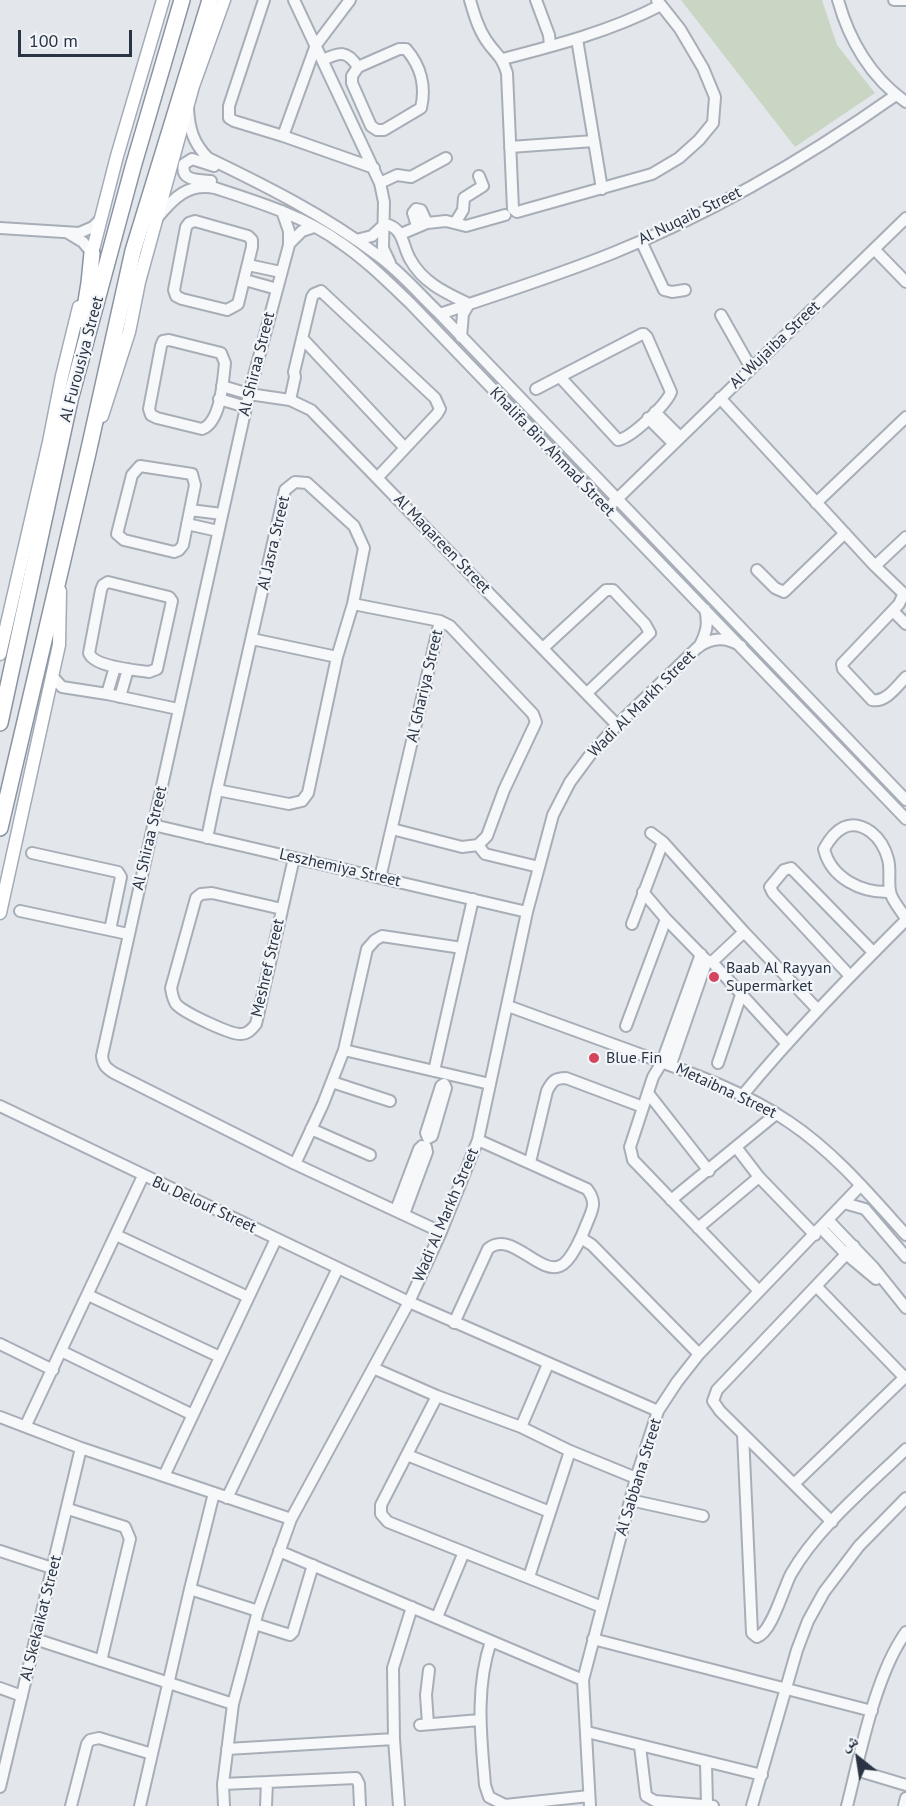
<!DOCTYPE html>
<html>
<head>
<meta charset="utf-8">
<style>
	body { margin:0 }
	#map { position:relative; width:906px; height:1806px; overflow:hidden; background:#e3e7ec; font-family:"PT Sans","Noto Naskh Arabic",sans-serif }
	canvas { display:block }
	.north { position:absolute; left:828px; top:1728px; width:60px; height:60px; -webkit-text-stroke:4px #f3f6f9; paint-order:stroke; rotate:330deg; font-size:16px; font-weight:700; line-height:24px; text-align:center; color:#2a3445 }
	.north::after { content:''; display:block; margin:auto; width:21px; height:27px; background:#2a3445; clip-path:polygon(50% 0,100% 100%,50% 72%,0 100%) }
	.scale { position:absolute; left:18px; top:30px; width:114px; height:27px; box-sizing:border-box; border:3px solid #2a3445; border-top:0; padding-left:8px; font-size:18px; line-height:21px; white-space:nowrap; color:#2a3445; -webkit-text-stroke:4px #f3f6f9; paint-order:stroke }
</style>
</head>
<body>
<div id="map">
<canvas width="906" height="1806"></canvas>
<div class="north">ش</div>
<div class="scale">100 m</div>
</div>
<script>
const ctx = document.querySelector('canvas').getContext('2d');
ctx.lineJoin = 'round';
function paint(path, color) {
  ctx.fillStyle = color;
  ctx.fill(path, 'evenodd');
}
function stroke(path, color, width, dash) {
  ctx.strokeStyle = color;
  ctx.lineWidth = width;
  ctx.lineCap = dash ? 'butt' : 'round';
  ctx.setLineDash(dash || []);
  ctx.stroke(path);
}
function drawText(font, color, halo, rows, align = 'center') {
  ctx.font = font + ' "PT Sans",sans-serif';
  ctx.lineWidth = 4.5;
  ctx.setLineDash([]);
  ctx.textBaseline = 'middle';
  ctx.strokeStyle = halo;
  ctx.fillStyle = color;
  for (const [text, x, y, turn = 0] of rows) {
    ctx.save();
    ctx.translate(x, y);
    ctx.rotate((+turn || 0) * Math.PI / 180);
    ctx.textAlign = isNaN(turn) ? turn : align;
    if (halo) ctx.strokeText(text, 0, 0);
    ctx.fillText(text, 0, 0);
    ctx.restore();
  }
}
const green = new Path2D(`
	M 681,0 L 822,0 L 837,45 L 875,93 L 795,147 Z`);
const minor = new Path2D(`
	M 264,0 L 229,106 L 229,118 L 234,121 L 283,136 L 374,168
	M 294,0 L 380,183 L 384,202 L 383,248 L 390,263
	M 470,0 C 474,14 478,28 486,40 C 496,55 501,54 507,73 L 513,209 L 517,212 L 652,174 L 679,158 L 699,140 L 713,123 L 715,97 L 703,68 L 680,29 L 657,0
	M 536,0 L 549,35 L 550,46
	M 838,0 C 849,40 871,78 906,102
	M 894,0 L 906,0
	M 577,39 L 602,189
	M 503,59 C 557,45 611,31 661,5
	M 323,60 C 340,52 347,50 358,67 L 399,49 L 406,49 C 421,66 426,87 421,108 L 384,130 L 377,130 L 371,126 L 352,83 L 352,76 L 358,67
	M 188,108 C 189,128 193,143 208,158 C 266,186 324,215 376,254 C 400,271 419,294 440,314 L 906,800
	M 283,136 L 316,45 L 350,0
	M 510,147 L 594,141
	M 211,181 C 198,180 180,181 184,164 L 192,159 L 214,166
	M 380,183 L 397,175 L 411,177 L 446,158
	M 282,211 L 289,231 L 289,245 L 249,394 L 102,1056 C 103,1065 106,1068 114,1073 L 295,1164 L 441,1232
	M 158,217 C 174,197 189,183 215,188 C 258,202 304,216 341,243 C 366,260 388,282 410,303 L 906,819
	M 195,221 L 248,236 L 252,240 L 252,247 L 238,304 L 227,310 L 182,299 L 176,296 L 174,290 L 186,227 L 189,223 Z
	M 455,223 L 463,210 L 464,198 L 483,186 L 479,176
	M 385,224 C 404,228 402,245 410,259 C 423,283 446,293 469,304
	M 417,226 L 413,213 L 416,209 L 421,210 L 427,223
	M 0,228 L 79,233 L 93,227 L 99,221
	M 68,233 L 83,242 L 92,253
	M 401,234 L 427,223 L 446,221 L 466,226 L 505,215
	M 356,240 L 372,236 L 385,224
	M 641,241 L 664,290 L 672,292 L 685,290
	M 289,244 L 302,231 L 314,227
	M 874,249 L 906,282
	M 248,265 L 281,272
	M 245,280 L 277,289
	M 440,314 C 498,294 556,276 613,253 C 713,213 808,157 896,95
	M 721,315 L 751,368
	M 461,337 L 463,314 L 469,304
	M 302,338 L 404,447
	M 169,340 L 221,353 L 225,363 C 223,381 221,422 202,429 L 157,418 L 151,415 L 149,409 L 161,346 L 163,341 Z
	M 222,386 L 249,394 L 290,400 L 311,410 L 617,725
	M 536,389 L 642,334 L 644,334 L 647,337 L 671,392 C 666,405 631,438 618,440 L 560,377
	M 720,398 L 875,566 L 906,596
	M 219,399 L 246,407
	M 290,400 L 295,377 L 294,372 L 312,297 L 314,294 L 321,291 L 435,398 L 440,409 L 437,414 L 378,477
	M 655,412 L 680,437
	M 648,418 L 673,443
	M 140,466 L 192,474 L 195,485 L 183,545 L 179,550 L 174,552 L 124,540 L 117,534 L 132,475 Z
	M 613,503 L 906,218
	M 816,503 L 906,417
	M 190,510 L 222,514
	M 187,524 L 218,531
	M 875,566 L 906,537
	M 757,570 L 775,588 L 784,592 L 845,533
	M 108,582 L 169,597 L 172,601 L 157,669 L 149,672 C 135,670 94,667 89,653 L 101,590 L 103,585 Z
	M 904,593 L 899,604 L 842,664 L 843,669 L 872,700 C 886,703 897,686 906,677
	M 353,604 L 440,621 L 450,626 L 533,714 L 536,722 L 504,790 L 487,836 L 478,845 L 462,847 L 392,829
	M 893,611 L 906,624
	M 252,639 L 337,657
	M 699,647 C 706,634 709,624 705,609
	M 543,648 L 606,590 L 613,590 L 645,624 L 650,633 L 587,693
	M 53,677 L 62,687 L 107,694 L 178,709
	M 107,694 L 115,667
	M 120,697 L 128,669
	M 153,825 L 527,912
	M 651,833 L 663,842 L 744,932 L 818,1010
	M 207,838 L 217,790 L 285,490 L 295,482 L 307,483 L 354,526 L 364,548 L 353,604 L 337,657 L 308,793 L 302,801 L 289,804 L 217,790
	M 478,845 L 485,854 L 539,867
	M 32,853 L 118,872 L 121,877 L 110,930
	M 380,878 L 440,621
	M 643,892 L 666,919 L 704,958
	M 890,892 C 861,893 831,878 824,849 C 835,829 850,817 871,832 C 880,839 885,848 888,859 C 891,870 888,880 890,891 C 891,900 902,911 906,919
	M 282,909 L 212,893 L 201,894 L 196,898 L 171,988 C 172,994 173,1001 177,1005 C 185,1013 231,1035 241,1034 C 248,1034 252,1029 256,1024 L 294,858
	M 20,911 L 128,934
	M 632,924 L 663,842
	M 744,932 L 712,962 L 787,1044
	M 701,954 L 662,1062 L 653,1077 L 630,1147 L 633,1160 L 637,1164 L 759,1291
	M 850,976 L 773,893 L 770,887 L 784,870 L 791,868 L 797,874 L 873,952
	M 508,1006 C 554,1023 599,1039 645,1056 C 694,1074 745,1092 789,1122 C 834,1152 870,1195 906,1235
	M 626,1026 L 666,919
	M 344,1050 L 490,1084
	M 718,1063 L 741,995
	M 671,1064 L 707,960
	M 434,1071 L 473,899
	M 332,1082 L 390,1101
	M 444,1084 L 446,1088 L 432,1136 L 428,1138 L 426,1133 L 441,1086 Z
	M 648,1093 L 709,1171
	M 742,1096 C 793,1034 849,977 906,920
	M 0,1106 L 409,1302 L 658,1411
	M 311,1129 L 370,1155
	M 736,1147 L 759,1177 L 815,1235
	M 530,1162 L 547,1091 C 552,1081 555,1078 566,1078 L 643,1107
	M 295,1164 L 323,1104 L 344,1050 L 367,949 L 375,940 L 382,936 L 462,948
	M 671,1200 L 776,1114
	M 844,1203 L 865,1209 L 906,1257
	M 396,1210 L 419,1149 L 422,1146 L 426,1147 L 427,1152 L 404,1214
	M 828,1220 L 874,1268 L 906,1308
	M 698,1228 L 759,1177
	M 821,1228 L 846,1254 L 876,1279
	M 116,1235 L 248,1297
	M 581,1238 L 592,1245 L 699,1354
	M 816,1286 L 905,1378
	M 88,1295 L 220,1357
	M 454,1323 L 488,1249 C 510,1229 539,1275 560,1266 C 571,1262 583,1234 587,1223 C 593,1209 597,1202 587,1189 L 478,1140
	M 0,1344 L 53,1370
	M 61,1351 L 193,1415
	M 373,1368 L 437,1396 L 521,1427 L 570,1451 L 636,1478
	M 437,1396 L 381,1505 L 381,1514 L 388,1522 L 602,1607
	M 0,1417 L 81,1448 L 291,1519
	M 26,1425 L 143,1176
	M 521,1427 L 548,1364
	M 743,1434 L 752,1633 L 757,1637 C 772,1632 783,1589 791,1574 C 817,1528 868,1486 906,1449
	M 407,1455 L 550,1512
	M 164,1476 L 276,1239
	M 794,1484 L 906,1376
	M 227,1498 L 338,1268
	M 630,1500 L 703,1516
	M 68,1509 L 125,1527 L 130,1539 L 101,1661
	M 832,1522 L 720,1411 L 713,1401 L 717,1390 L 854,1246
	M 0,1551 L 52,1568
	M 279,1551 L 583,1680
	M 529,1577 L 570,1451
	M 190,1589 L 258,1611
	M 437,1617 L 464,1552
	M 255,1624 L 290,1635 L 293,1632 L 313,1565
	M 35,1639 L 233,1704
	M 593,1639 L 872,1711
	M 491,1641 C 475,1689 481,1736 485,1785 L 489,1797 L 505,1805 L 589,1796
	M 0,1688 L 22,1696
	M 428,1724 L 426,1695 L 429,1670
	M 420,1725 L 480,1720
	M 587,1732 L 762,1775
	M 640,1746 L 646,1796 L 655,1801 L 713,1806
	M 227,1749 L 394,1739
	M 706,1762 L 707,1805
	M 856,1770 L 906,1785
	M 223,1784 L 356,1778 L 359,1784 L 360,1806
	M 0,1787 L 81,1448
	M 71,1806 L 87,1744 L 90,1740 L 99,1738 L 152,1754
	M 140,1806 L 190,1589 L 214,1493
	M 224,1806 L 223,1784 L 233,1704 L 258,1611 L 291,1519 L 409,1302 L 441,1232 L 478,1140 L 527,912 L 553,815 L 570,782 L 590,755 L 617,725 L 698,647 C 713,637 726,637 741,646
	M 266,1806 L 267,1782
	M 399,1806 L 394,1739 L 393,1668 L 412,1607
	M 590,1806 L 583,1680 L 636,1478 L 658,1411 L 677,1382 L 699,1354 L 861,1185
	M 752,1806 L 797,1650 L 808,1621 L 824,1592 L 859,1546 L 906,1498
	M 847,1806 C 860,1755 875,1675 906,1632
	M 904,1806 L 906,1798`);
const major = new Path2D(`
	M 90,261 L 117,156 L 163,0
	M 102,416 L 129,332 L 139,282 L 193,86 L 224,0
	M 0,654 L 49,442 L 62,376 L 79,307
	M 0,913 L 59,645 L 60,591`);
const highway = new Path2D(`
	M 83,320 L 89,283 L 92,253
	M 0,723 L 70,400 L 133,167 L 182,0
	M 0,828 L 88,453 L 133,251 L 210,0`);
const markers = [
	[714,977,6,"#d5445c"],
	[594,1058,6,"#d5445c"]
];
const streetNames = [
	["Al Nuqaib Street",690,216,-26],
	["Al Wujaiba Street",775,345,-44],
	["Al Furousiya Street",82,359,-75],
	["Al Shiraa Street",257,364,-76],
	["Khalifa Bin Ahmad Street",552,452,46],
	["Al Jasra Street",274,543,-77],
	["Al Maqareen Street",442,544,46],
	["Al Ghariya Street",425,686,-77],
	["Wadi Al Markh Street",642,704,-45],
	["Al Shiraa Street",150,838,-77],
	["Leszhemiya Street",340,868,13],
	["Meshref Street",268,968,-77],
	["Metaibna Street",726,1091,25],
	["Bu Delouf Street",204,1205,25],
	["Wadi Al Markh Street",446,1215,-67],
	["Al Sabbana Street",639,1477,-73],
	["Al Skekaikat Street",41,1618,-76]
];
const poiNames = [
	["Baab Al Rayyan",726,968],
	["Supermarket",726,986],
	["Blue Fin",606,1058]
];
paint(green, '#c9d6c4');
stroke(minor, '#a8aeb7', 14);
stroke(major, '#a2abb8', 15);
stroke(highway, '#8a94a3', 18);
stroke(minor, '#f6f8fa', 10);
stroke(major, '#fff', 12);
stroke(highway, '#fff', 15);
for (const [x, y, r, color] of markers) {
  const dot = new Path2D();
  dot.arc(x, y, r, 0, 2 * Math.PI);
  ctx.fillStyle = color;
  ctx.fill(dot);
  stroke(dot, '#f3f6f9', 2);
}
drawText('16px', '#2a3445', '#f3f6f9', streetNames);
drawText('16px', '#2a3445', '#f3f6f9', poiNames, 'left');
</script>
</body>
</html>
